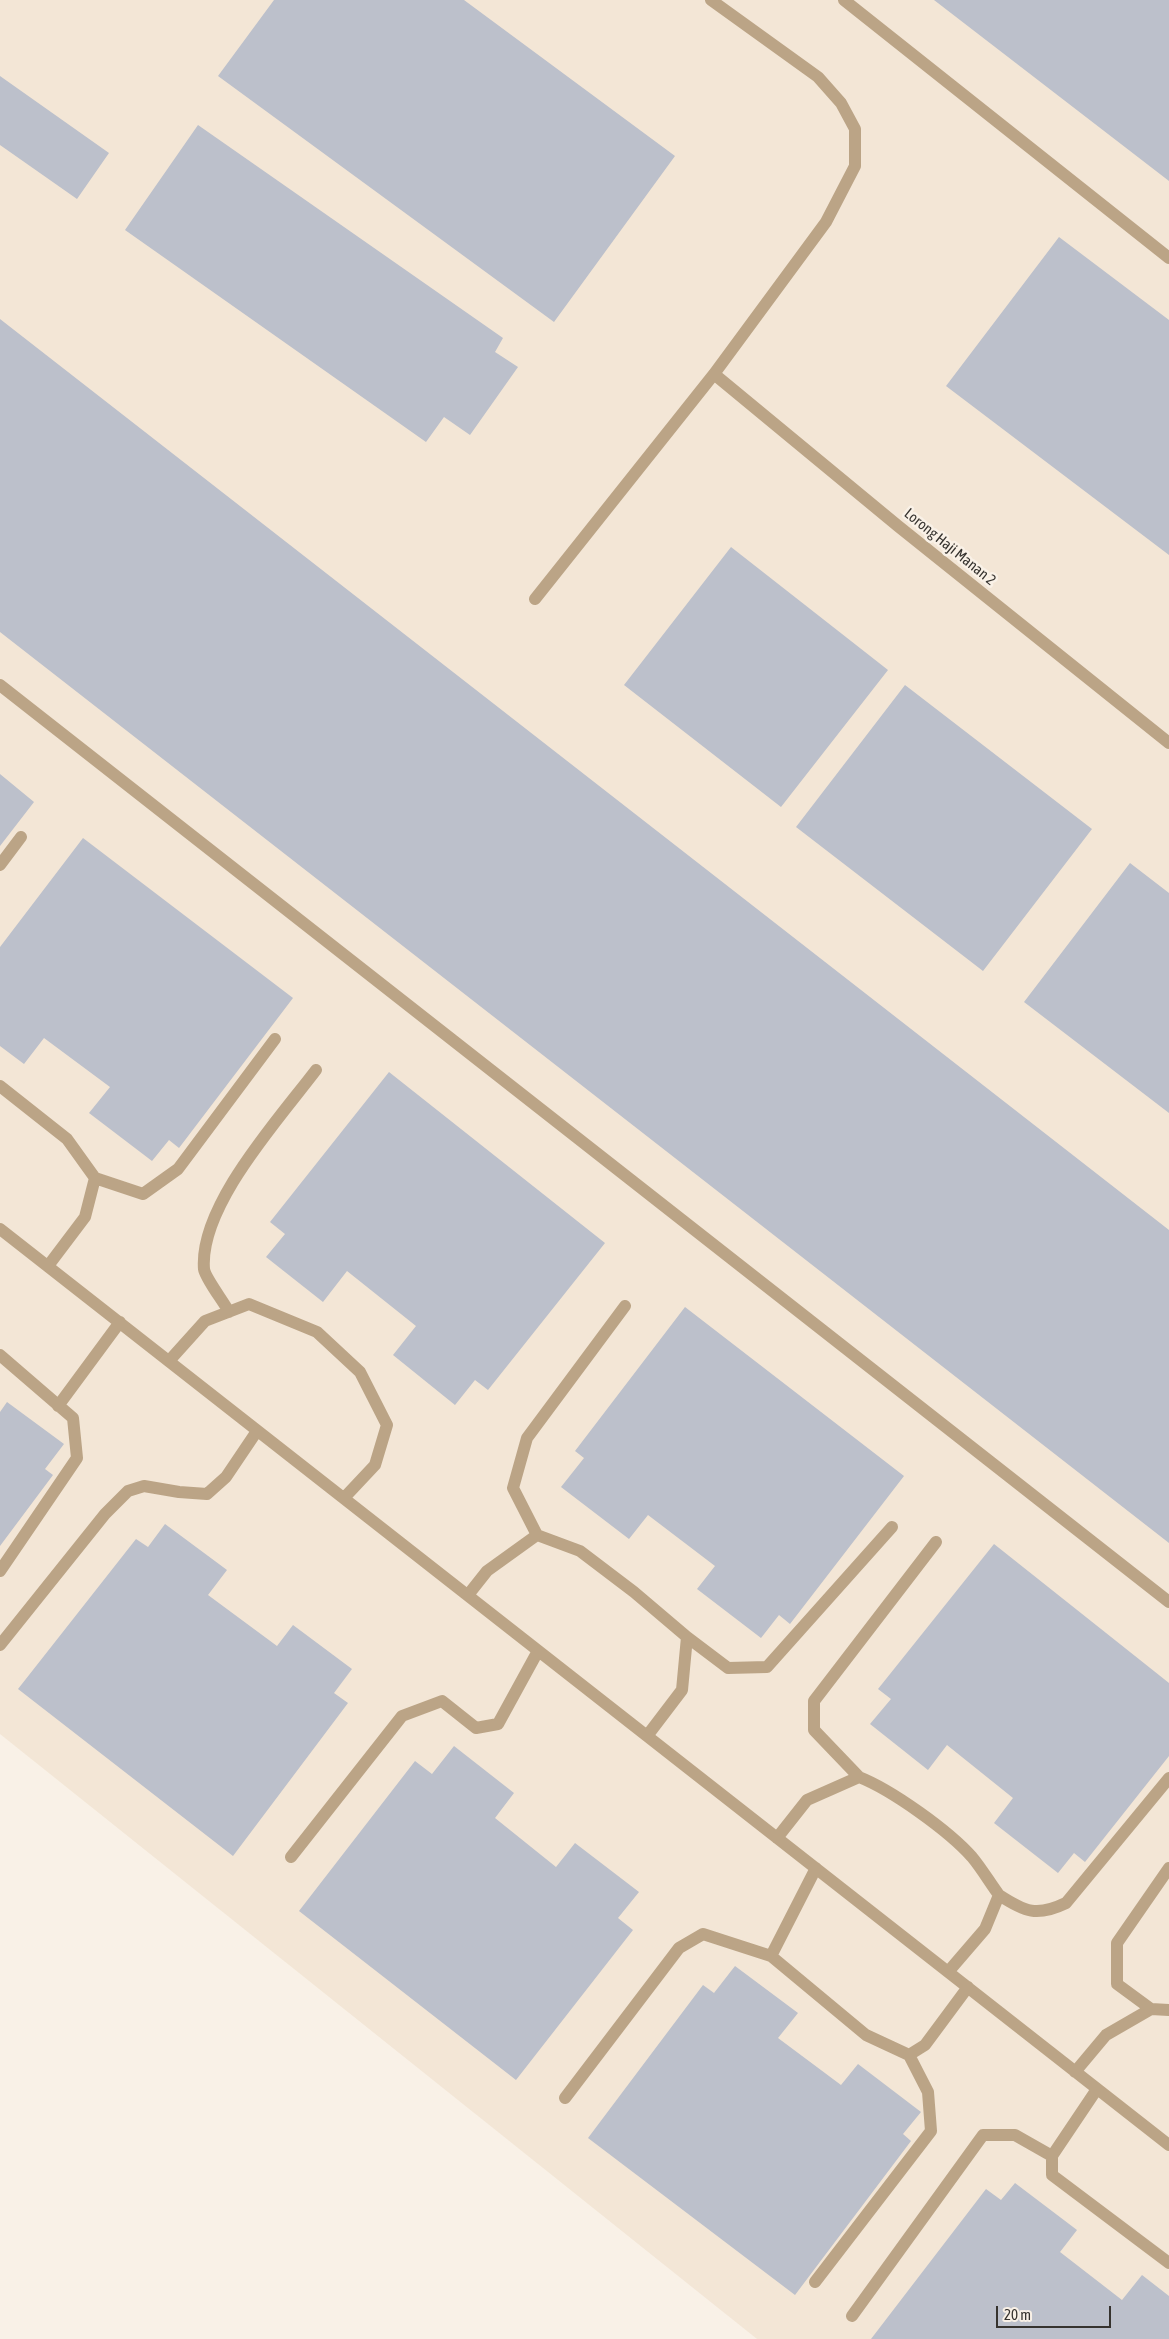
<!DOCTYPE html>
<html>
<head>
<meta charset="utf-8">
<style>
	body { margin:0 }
	#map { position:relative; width:1169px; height:2339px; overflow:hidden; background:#f9f1e7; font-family:"Asap Condensed",sans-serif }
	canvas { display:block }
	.scale { position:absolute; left:996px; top:2306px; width:115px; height:22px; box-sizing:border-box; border:2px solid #36332f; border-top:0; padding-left:6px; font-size:15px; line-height:18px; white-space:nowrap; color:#36332f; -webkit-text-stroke:4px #f9f1e7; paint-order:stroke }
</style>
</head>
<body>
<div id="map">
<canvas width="1169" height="2339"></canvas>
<div class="scale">20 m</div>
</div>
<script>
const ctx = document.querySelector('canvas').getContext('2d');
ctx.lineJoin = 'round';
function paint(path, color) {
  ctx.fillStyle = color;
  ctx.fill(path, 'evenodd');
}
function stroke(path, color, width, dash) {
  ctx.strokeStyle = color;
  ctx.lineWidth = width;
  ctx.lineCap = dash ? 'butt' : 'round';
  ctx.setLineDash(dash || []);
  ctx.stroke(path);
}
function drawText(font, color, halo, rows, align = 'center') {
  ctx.font = font + ' "Asap Condensed",sans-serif';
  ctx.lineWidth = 5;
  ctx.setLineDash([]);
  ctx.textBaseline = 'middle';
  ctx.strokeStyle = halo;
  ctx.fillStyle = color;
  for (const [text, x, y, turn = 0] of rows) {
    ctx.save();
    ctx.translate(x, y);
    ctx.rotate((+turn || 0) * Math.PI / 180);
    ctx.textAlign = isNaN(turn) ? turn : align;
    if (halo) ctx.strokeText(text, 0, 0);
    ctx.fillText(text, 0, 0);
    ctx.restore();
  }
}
const built = new Path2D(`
	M 0,0 L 1169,0 L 1169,2339 L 757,2339 L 0,1734 Z`);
const building = new Path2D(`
	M 274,0 L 464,0 L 675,156 L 554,322 L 218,76 Z
	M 934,0 L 1169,0 L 1169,181 Z
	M 0,76 L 109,153 L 77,199 L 0,145 Z
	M 198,125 L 503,338 L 495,352 L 518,367 L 470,435 L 444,417 L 426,442 L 125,230 Z
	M 1059,237 L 1169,320 L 1169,555 L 946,386 Z
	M 0,319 L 1169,1230 L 1169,1543 L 0,632 Z
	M 731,547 L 888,670 L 781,807 L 624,685 Z
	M 905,685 L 1092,829 L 983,971 L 796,827 Z
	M 0,774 L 34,802 L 0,846 Z
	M 83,838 L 293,998 L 179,1148 L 169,1140 L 152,1161 L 89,1113 L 110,1087 L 44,1038 L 24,1064 L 0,1046 L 0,947 Z
	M 1130,863 L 1169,893 L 1169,1113 L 1024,1002 Z
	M 389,1072 L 605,1243 L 488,1390 L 475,1380 L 455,1405 L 393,1355 L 416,1326 L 347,1271 L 323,1302 L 266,1257 L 285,1234 L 270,1222 Z
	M 685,1307 L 904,1476 L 790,1624 L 779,1615 L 761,1638 L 697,1589 L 715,1566 L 648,1515 L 629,1539 L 561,1487 L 584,1458 L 575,1451 Z
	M 7,1402 L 64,1444 L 45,1469 L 53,1475 L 0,1546 L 0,1412 Z
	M 165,1524 L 227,1570 L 208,1595 L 277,1646 L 293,1625 L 352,1669 L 334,1693 L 348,1703 L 233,1856 L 18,1689 L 136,1539 L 148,1547 Z
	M 994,1544 L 1169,1683 L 1169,1756 L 1085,1862 L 1074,1853 L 1058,1873 L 994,1823 L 1013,1798 L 947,1745 L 928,1770 L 870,1724 L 891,1699 L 878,1689 Z
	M 454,1746 L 514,1793 L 495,1818 L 556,1867 L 575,1843 L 639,1892 L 618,1918 L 633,1930 L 516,2080 L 299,1911 L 415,1761 L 432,1774 Z
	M 735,1966 L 798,2013 L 778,2038 L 841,2085 L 858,2064 L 921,2112 L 903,2134 L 911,2141 L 795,2295 L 588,2138 L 703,1985 L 714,1993 Z
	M 1015,2183 L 1077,2230 L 1060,2252 L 1122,2300 L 1142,2275 L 1169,2296 L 1169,2339 L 871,2339 L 986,2189 L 1001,2200 Z`);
const minor = new Path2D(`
	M 844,0 L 1169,258
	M 714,374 L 898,526 L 1169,743
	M 535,599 L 714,374 L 826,222 L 855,166 L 855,129 L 841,103 L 818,77 L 711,0
	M 0,685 L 1169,1602
	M 0,865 L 21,837
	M 0,1086 L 67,1139 L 95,1178 L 85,1217 L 48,1266
	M 95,1178 L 143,1194 L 178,1169 L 275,1039
	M 0,1229 L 1169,2145
	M 229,1312 C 224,1302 205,1278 204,1269 C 199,1206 279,1119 316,1070
	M 0,1355 L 73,1418 L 77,1458 L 0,1571
	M 169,1361 L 205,1321 L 249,1304 L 317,1332 L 360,1372 L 387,1425 L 375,1465 L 344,1498
	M 58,1406 L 120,1322
	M 537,1535 L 513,1488 L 527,1438 L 625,1306
	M 468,1595 L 487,1571 L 537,1535 L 580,1551 L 634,1592 L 687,1637 L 682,1690 L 647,1736
	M 687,1637 L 728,1668 L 767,1667 L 892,1527
	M 0,1645 L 105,1514 L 128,1491 L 144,1486 L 179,1492 L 207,1494 L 226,1477 L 257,1431
	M 859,1777 L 814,1730 L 814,1701 L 936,1542
	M 777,1838 L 807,1800 L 859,1777 C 892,1790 949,1831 972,1857 C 982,1869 990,1883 999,1895 L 985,1929 L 948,1972
	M 291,1857 L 402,1716 L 442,1701 L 476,1728 L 498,1724 L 538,1651
	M 816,1868 L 771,1956 L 866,2035 L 909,2055 L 925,2045 L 968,1987
	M 999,1895 C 1025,1912 1037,1917 1066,1903 L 1169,1778
	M 1151,2009 L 1117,1984 L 1117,1943 L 1169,1868
	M 1075,2072 L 1106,2035 L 1151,2009 L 1169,2010
	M 1097,2089 L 1052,2156 L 1052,2175 L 1169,2263
	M 565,2098 L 679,1948 L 703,1934 L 771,1956
	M 815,2282 L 931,2131 L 928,2092 L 909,2055
	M 852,2316 L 983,2135 L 1015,2135 L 1052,2156`);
const streetNames = [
	["Lorong Haji Manan 2",950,547,39]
];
paint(built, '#f3e6d6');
paint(building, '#bcc0cb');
stroke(minor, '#bba486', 12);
drawText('15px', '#36332f', '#f9f1e7', streetNames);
</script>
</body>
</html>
